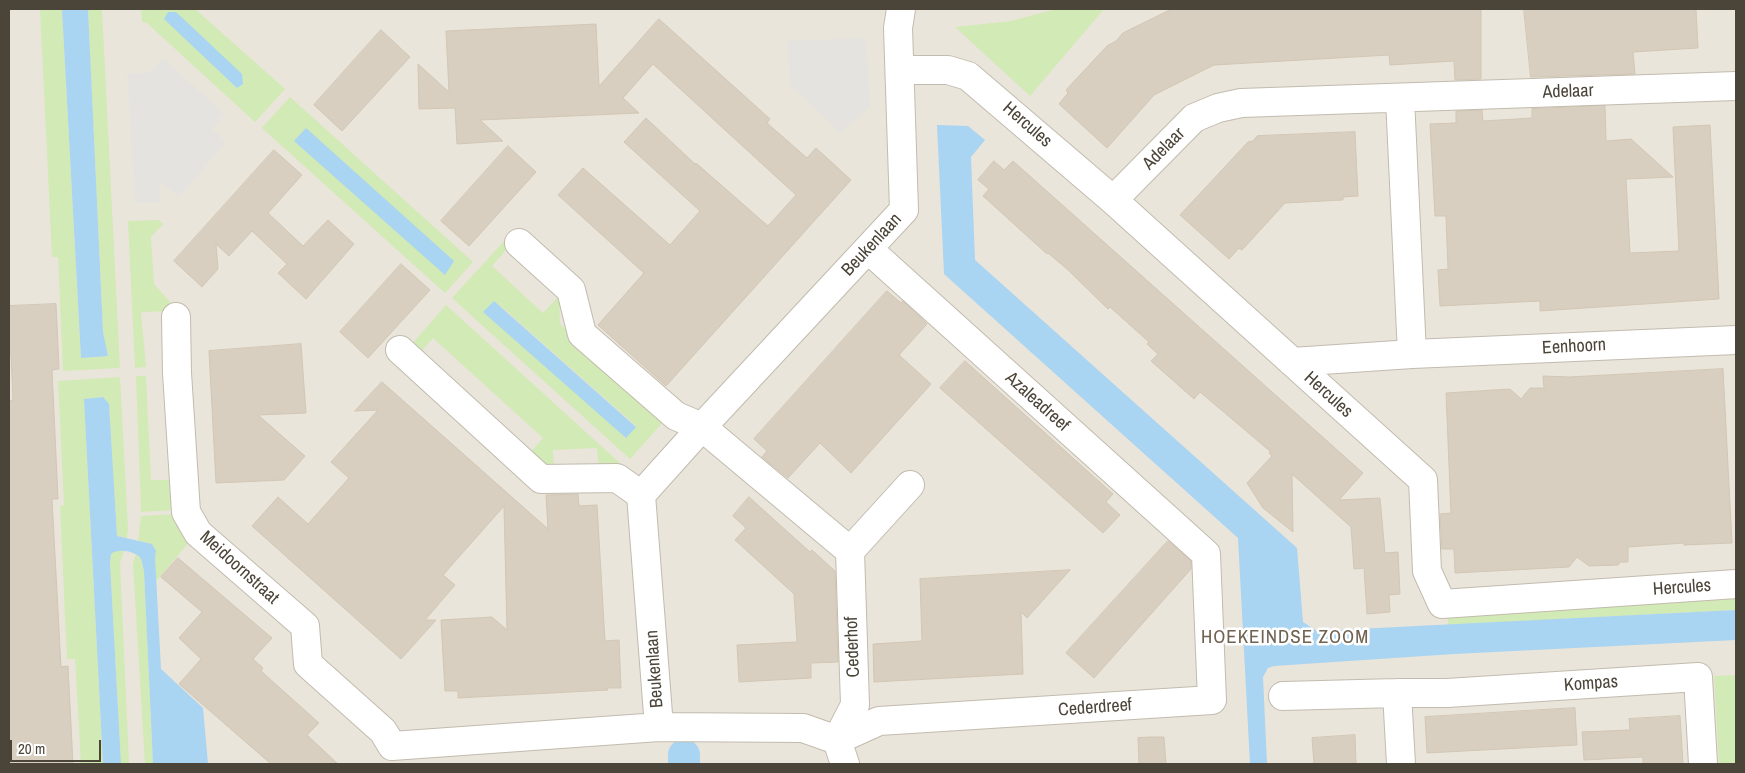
<!DOCTYPE html>
<html>
<head>
<meta charset="utf-8">
<style>
	body { margin:0 }
	#map { position:relative; width:1745px; height:773px; overflow:hidden; background:#f6f3ec; font-family:"Archivo Narrow",sans-serif }
	canvas { display:block }
	.frame { position:absolute; inset:0; border:10px solid #4b4439; pointer-events:none }
	.scale { position:absolute; left:10px; top:740px; width:91px; height:22px; box-sizing:border-box; border:2px solid #4b4439; border-top:0; padding-left:6px; font-size:15px; line-height:18px; white-space:nowrap; color:#4b4439; -webkit-text-stroke:4px #fff; paint-order:stroke }
</style>
</head>
<body>
<div id="map">
<canvas width="1745" height="773"></canvas>
<div class="frame"></div>
<div class="scale">20 m</div>
</div>
<script>
const ctx = document.querySelector('canvas').getContext('2d');
ctx.lineJoin = 'round';
function paint(path, color) {
  ctx.fillStyle = color;
  ctx.fill(path, 'evenodd');
}
function stroke(path, color, width, dash) {
  ctx.strokeStyle = color;
  ctx.lineWidth = width;
  ctx.lineCap = dash ? 'butt' : 'round';
  ctx.setLineDash(dash || []);
  ctx.stroke(path);
}
function drawText(font, color, halo, rows, align = 'center') {
  ctx.font = font + ' "Archivo Narrow",sans-serif';
  ctx.lineWidth = 5;
  ctx.setLineDash([]);
  ctx.textBaseline = 'middle';
  ctx.strokeStyle = halo;
  ctx.fillStyle = color;
  for (const [text, x, y, turn = 0] of rows) {
    ctx.save();
    ctx.translate(x, y);
    ctx.rotate((+turn || 0) * Math.PI / 180);
    ctx.textAlign = isNaN(turn) ? turn : align;
    if (halo) ctx.strokeText(text, 0, 0);
    ctx.fillText(text, 0, 0);
    ctx.restore();
  }
}
const residential = new Path2D(`
	M 9,9 L 1736,9 L 1736,764 L 9,764 Z`);
const green = new Path2D(`
	M 40,9 L 62,9 L 81,358 L 108,356 L 103,332 L 88,9 L 102,9 L 120,368 L 63,371 L 58,257 L 52,257 Z
	M 141,9 L 195,9 L 285,89 L 255,122 L 147,23 L 142,22 ZM 168,12 L 243,84 L 237,88 L 165,19 Z
	M 1056,9 L 1104,9 L 1030,96 L 955,27 L 1011,21 Z
	M 290,97 L 473,262 L 445,293 L 262,128 ZM 306,129 L 453,261 L 445,274 L 295,141 Z
	M 158,220 L 163,224 L 151,237 L 154,284 L 178,311 L 141,312 L 146,367 L 135,368 L 128,221 Z
	M 506,239 L 511,244 L 492,266 L 543,313 L 559,296 L 560,324 L 664,421 L 630,459 L 452,298 ZM 495,301 L 636,426 L 626,438 L 625,438 Z
	M 446,305 L 622,465 L 618,469 L 599,467 L 597,448 L 553,450 L 554,470 L 549,470 L 530,453 L 543,438 L 433,338 L 419,354 L 411,345 Z
	M 136,376 L 146,376 L 151,480 L 172,480 L 176,510 L 141,512 Z
	M 120,377 L 128,529 L 127,538 L 117,536 L 109,404 L 103,397 L 84,399 L 103,764 L 81,764 L 75,659 L 67,659 L 60,506 L 64,505 L 58,381 Z
	M 177,514 L 191,540 L 156,581 L 152,544 L 138,541 L 141,516 Z
	M 115,551 L 124,551 L 120,563 L 129,764 L 121,764 L 110,563 L 111,554 Z
	M 136,554 L 141,559 L 144,571 L 153,764 L 145,764 L 133,564 Z
	M 1736,594 L 1736,610 L 1448,625 L 1447,610 Z
	M 1736,675 L 1736,764 L 1719,764 L 1714,676 Z`);
const parking = new Path2D(`
	M 866,38 L 870,106 L 841,133 L 790,85 L 787,41 Z
	M 163,58 L 224,114 L 212,129 L 226,142 L 179,197 L 160,181 L 160,203 L 135,203 L 127,73 L 149,73 Z`);
const water = new Path2D(`
	M 62,9 L 88,9 L 103,332 L 108,356 L 81,358 Z
	M 168,12 L 176,12 L 242,74 L 243,84 L 237,88 L 164,19 Z
	M 937,125 L 968,126 L 985,140 L 971,157 L 975,260 L 1297,548 L 1303,622 L 1317,631 L 1736,610 L 1736,640 L 1454,654 L 1274,666 L 1268,668 L 1263,677 L 1267,764 L 1250,764 L 1238,538 L 944,274 Z
	M 306,128 L 454,261 L 445,275 L 294,141 Z
	M 494,301 L 636,427 L 626,438 L 483,312 Z
	M 103,397 L 109,404 L 117,536 L 152,544 L 156,551 L 155,557 L 161,669 L 203,708 L 208,764 L 153,764 L 144,571 C 143,567 142,562 141,559 C 136,551 118,548 111,554 L 110,563 L 121,764 L 103,764 L 84,399 Z`);
const canal = new Path2D(`
	M 684,755 L 684,764`);
const building = new Path2D(`
	M 1172,9 L 1481,9 L 1481,79 L 1455,80 L 1454,61 L 1390,65 L 1389,55 L 1214,65 L 1154,95 L 1107,148 L 1059,104 L 1068,93 L 1066,90 L 1107,46 L 1116,41 L 1123,33 Z
	M 1524,9 L 1696,9 L 1698,48 L 1633,52 L 1635,74 L 1531,77 Z
	M 659,19 L 770,119 L 767,123 L 807,158 L 816,148 L 851,180 L 666,386 L 598,325 L 644,273 L 558,195 L 583,168 L 670,245 L 700,211 L 624,142 L 646,118 L 695,164 L 696,163 L 768,226 L 796,195 L 653,64 L 623,98 L 639,113 L 480,120 L 503,141 L 457,144 L 455,108 L 419,109 L 418,64 L 449,92 L 446,31 L 596,24 L 599,86 Z
	M 381,30 L 410,57 L 342,131 L 314,105 Z
	M 1605,106 L 1606,141 L 1631,139 L 1673,177 L 1626,179 L 1630,253 L 1679,251 L 1673,127 L 1710,125 L 1719,299 L 1540,311 L 1540,301 L 1440,306 L 1438,270 L 1448,269 L 1446,216 L 1435,216 L 1430,124 L 1456,123 L 1456,111 L 1482,110 L 1483,121 L 1532,118 L 1532,109 Z
	M 1355,132 L 1358,196 L 1343,197 L 1343,200 L 1285,203 L 1242,250 L 1239,248 L 1229,259 L 1180,215 L 1248,142 L 1253,141 L 1257,136 Z
	M 508,146 L 536,172 L 469,246 L 441,221 Z
	M 274,150 L 302,175 L 268,213 L 303,246 L 328,220 L 354,244 L 306,299 L 278,273 L 287,264 L 252,231 L 229,256 L 216,244 L 218,269 L 202,287 L 174,261 Z
	M 994,161 L 1004,170 L 1013,161 L 1363,473 L 1339,500 L 1380,498 L 1385,553 L 1398,552 L 1400,594 L 1389,595 L 1390,612 L 1367,614 L 1364,568 L 1354,569 L 1351,527 L 1292,474 L 1293,532 L 1263,508 L 1247,483 L 1272,456 L 1269,453 L 1271,452 L 1200,392 L 1194,399 L 1151,361 L 1158,354 L 1147,344 L 1149,342 L 1110,307 L 1108,309 L 1067,269 L 1048,253 L 1047,254 L 983,196 L 989,189 L 978,180 Z
	M 401,264 L 430,290 L 368,358 L 340,332 Z
	M 887,291 L 901,303 L 903,301 L 927,324 L 899,355 L 931,384 L 851,473 L 820,443 L 788,478 L 762,457 L 767,451 L 754,439 Z
	M 56,304 L 59,369 L 52,370 L 58,499 L 52,499 L 61,667 L 68,666 L 73,764 L 9,764 L 9,401 L 13,400 L 11,354 L 9,354 L 9,306 Z
	M 301,344 L 306,413 L 258,415 L 305,456 L 284,480 L 216,483 L 209,351 Z
	M 965,361 L 1113,494 L 1106,502 L 1120,515 L 1103,533 L 940,388 Z
	M 1723,369 L 1732,543 L 1684,545 L 1684,543 L 1628,547 L 1628,562 L 1620,562 L 1618,565 L 1589,566 L 1577,557 L 1569,567 L 1455,573 L 1454,549 L 1442,549 L 1440,514 L 1451,513 L 1446,393 L 1510,389 L 1521,399 L 1530,388 L 1544,388 L 1543,376 L 1569,377 Z
	M 382,382 L 548,529 L 546,495 L 578,494 L 579,506 L 597,505 L 605,641 L 619,640 L 621,688 L 607,688 L 608,690 L 458,698 L 458,691 L 445,691 L 441,620 L 492,617 L 507,630 L 504,506 L 443,575 L 455,585 L 425,620 L 436,620 L 401,659 L 252,526 L 278,497 L 308,524 L 349,478 L 331,462 L 378,410 L 355,411 Z
	M 749,497 L 810,552 L 812,550 L 835,571 L 838,662 L 811,663 L 811,678 L 739,682 L 737,645 L 797,642 L 794,594 L 735,540 L 746,528 L 733,516 Z
	M 1168,541 L 1191,561 L 1191,569 L 1094,678 L 1066,653 Z
	M 178,558 L 272,638 L 253,659 L 263,668 L 261,671 L 319,723 L 307,735 L 338,764 L 271,764 L 179,684 L 201,659 L 179,638 L 202,612 L 161,577 Z
	M 1070,570 L 1027,618 L 1021,612 L 1023,674 L 874,682 L 873,644 L 922,641 L 920,579 Z
	M 1575,708 L 1577,745 L 1427,753 L 1425,717 Z
	M 1680,716 L 1683,764 L 1643,764 L 1643,757 L 1584,760 L 1582,732 L 1630,730 L 1629,719 Z
	M 1355,735 L 1356,764 L 1314,764 L 1312,738 Z
	M 1151,737 L 1164,737 L 1166,764 L 1139,764 L 1138,738 Z`);
const minor = new Path2D(`
	M 901,70 L 948,70 L 968,76 L 1113,200 L 1423,480 L 1427,571 L 1442,604 L 1736,584
	M 1400,98 L 1412,354
	M 1113,200 L 1194,118 L 1218,108 L 1241,103 L 1736,86
	M 519,243 L 571,290 L 582,334 L 676,416 L 702,427 L 850,551 L 855,705 L 837,740
	M 176,317 L 177,373 L 186,512 L 198,533 L 305,626 L 308,664 L 383,731 L 392,746 L 659,727
	M 400,350 L 541,479 L 617,478 L 641,495
	M 1292,362 L 1412,354 L 1736,340
	M 850,551 L 910,485
	M 1283,696 L 1397,693
	M 837,740 L 879,721 L 1212,700 L 1206,554 L 868,249
	M 845,764 L 837,740 L 803,728 L 659,727 L 641,495 L 702,427 L 904,210 L 898,28 L 901,9
	M 1401,764 L 1397,693 L 1447,693 L 1698,677 L 1703,764`);
const streetNames = [
	["Adelaar",1568,92,-2],
	["Hercules",1027,125,41],
	["Adelaar",1164,149,-45],
	["Beukenlaan",872,245,-47],
	["Eenhoorn",1574,347,-3],
	["Hercules",1328,395,42],
	["Azaleadreef",1037,402,42],
	["Meidoornstraat",239,568,42],
	["Hercules",1682,588,-4],
	["Cederhof",853,647,-92],
	["Beukenlaan",655,669,-94],
	["Kompas",1591,684,-4],
	["Cederdreef",1095,708,-4]
];
const neighbourhoodNames = [
	["HOEKEINDSE ZOOM",1285,638]
];
paint(residential, '#eae5da');
paint(green, '#d2eab5');
paint(parking, '#e5e3e0');
paint(water, '#a9d4f2');
stroke(canal, '#a9d4f2', 32);
paint(building, '#d8cfc1');
stroke(building, '#d3c7b4', 1);
stroke(minor, '#c2bbae', 30);
stroke(minor, '#fff', 28);
drawText('18px', '#4b4439', '#fff', streetNames);
ctx.letterSpacing = '1px';
drawText('19px', '#6e6250', '#fff', neighbourhoodNames);
ctx.letterSpacing = '0px';
</script>
</body>
</html>
